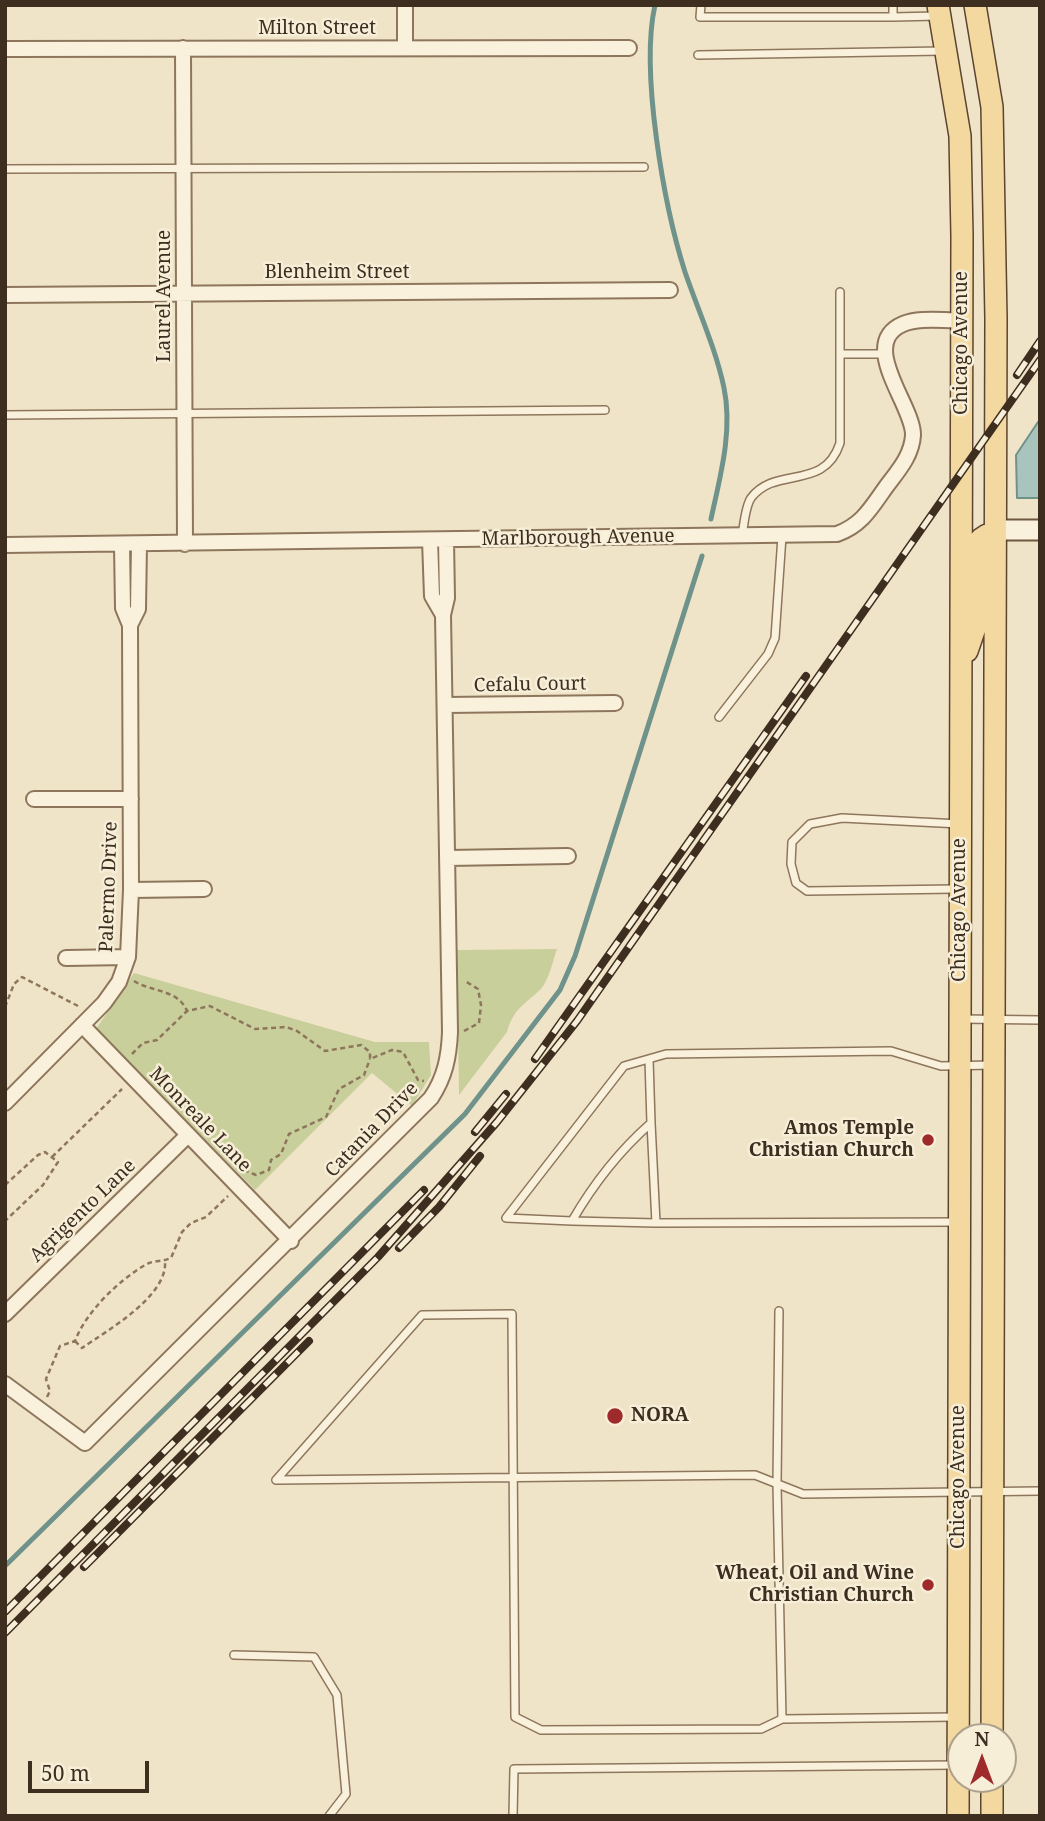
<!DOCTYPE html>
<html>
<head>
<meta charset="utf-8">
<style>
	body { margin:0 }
	#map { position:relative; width:1045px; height:1821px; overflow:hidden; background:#f0e4c8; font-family:"Noto Serif",serif }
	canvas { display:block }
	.frame { position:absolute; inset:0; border:7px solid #3d2e20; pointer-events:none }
	.north { position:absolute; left:947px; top:1723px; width:70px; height:70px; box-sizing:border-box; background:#f7eed8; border:2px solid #ada18e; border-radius:50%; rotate:0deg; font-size:19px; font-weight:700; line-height:28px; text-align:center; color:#3d2e20 }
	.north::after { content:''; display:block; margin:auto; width:24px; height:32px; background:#9e2a2b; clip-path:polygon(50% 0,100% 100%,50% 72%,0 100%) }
	.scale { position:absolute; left:28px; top:1761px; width:121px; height:32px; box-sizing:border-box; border:4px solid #3d2e20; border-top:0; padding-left:9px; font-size:21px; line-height:24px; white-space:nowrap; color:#3d2e20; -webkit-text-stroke:5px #f7eed8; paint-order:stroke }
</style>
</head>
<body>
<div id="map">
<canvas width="1045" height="1821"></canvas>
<div class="frame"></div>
<div class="north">N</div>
<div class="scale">50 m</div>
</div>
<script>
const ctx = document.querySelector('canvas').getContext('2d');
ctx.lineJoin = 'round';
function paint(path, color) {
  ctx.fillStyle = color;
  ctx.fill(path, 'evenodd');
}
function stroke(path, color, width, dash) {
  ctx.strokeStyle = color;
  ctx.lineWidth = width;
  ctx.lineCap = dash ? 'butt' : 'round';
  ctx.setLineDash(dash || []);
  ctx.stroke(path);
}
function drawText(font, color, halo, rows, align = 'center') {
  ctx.font = font + ' "Noto Serif",serif';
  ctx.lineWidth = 5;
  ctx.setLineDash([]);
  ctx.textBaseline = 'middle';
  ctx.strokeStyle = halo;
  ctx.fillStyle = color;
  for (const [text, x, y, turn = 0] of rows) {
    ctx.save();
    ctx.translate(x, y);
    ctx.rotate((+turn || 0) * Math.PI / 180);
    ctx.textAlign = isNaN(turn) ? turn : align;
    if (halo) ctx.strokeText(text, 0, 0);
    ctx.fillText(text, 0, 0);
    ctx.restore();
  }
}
const green = new Path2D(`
	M 557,949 C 553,960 549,981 540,990 C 525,1004 513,1009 507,1032 L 459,1095 L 457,950 Z
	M 134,973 L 375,1042 L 429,1042 L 431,1075 L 412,1106 L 372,1073 L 255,1190 L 96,1029 Z`);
const water = new Path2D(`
	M 1040,419 L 1040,498 L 1017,498 L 1016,455 Z`);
const stream = new Path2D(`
	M 655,5 C 640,72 664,206 685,272 C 698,310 716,349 724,388 C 733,431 720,477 711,519
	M 5,1566 L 465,1114 L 560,990 L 575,956 L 702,556`);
const path = new Path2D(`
	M 134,981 C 151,992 178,989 187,1011 L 210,1006 L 255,1029 L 286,1027 L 297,1031 L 325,1051 L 361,1045 L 370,1052 L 370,1059 L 392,1050 L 403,1052 L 418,1080 L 424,1081
	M 5,1007 L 14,984 L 22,977 L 78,1006
	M 464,1031 L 479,1023 L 481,1005 L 478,989 L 465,981
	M 132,1054 L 143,1043 L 157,1040 L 187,1011
	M 52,1157 L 122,1089
	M 244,1170 L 256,1175 L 269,1170 L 271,1160 L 281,1154 L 289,1134 L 326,1117 L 339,1089 L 364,1075 L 370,1059
	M 5,1185 L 38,1155 L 45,1152 L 58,1162 L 43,1185 L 5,1221
	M 75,1341 L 82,1348 C 108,1330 168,1296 165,1261
	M 47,1397 L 50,1391 L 46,1379 L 60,1346 L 75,1341 C 86,1312 118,1281 145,1265 C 153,1260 162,1262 171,1258 L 182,1232 L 191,1223 L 206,1217 L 228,1196`);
const lane = new Path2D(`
	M 701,5 L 700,17 L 893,17 L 893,5
	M 893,17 L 937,16
	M 698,55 L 943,51
	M 5,169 L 644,167
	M 840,354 L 886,354
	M 5,415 L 605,410
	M 742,536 C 744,525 745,507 751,498 C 776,465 824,492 840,443 L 840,292
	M 719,717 L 768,654 L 775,638 L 782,536
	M 956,889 L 807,891 L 796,883 L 791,864 L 792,842 L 810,824 L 842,818 L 960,824
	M 961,1019 L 1040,1020
	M 649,1059 L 651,1123 C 618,1152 594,1183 572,1221 L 506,1218 L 624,1066 L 666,1054 L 891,1051 L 941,1066 L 993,1065
	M 651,1123 L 656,1223
	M 572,1221 L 656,1223 L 959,1222
	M 779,1311 L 777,1484 L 782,1719
	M 276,1480 L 422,1315 L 512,1314 L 515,1717 L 541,1730 L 761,1729 L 782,1719 L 957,1717
	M 276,1480 L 755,1475 L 803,1494 L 1040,1491
	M 234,1655 L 314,1657 L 337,1695 L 346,1794 L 329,1816
	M 513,1816 L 514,1769 L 957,1765`);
const street = new Path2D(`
	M 405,5 L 405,48
	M 183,48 L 185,544
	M 5,49 L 629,48
	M 5,295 L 670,290
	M 430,540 L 432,596 L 443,615
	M 5,545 L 837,534 C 862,525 871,508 886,487 C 897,472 912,456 913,435 C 914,406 857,344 903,324 C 920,317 944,321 962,320
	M 130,625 L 138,609 L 139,544
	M 446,705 L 615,703
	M 34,799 L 131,799
	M 448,858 L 568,856
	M 131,890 L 204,889
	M 66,958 L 128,957
	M 82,1025 L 291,1241
	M 5,1103 L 104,1003 L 119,982 L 128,957 L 131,890 L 130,625 L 123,608 L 122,545
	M 5,1314 L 188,1135
	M 5,1384 L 85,1443 L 431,1098 C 445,1077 449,1057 450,1032 L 443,615 L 447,598 L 446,540`);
const secondary = new Path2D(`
	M 995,530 L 1040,530`);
const primary = new Path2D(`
	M 938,5 L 960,136 L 962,236 L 958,1816
	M 975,5 L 992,107 L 996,319 L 992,1737
	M 967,651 L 978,619 L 981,539 L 987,535
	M 992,1816 L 992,1779`);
const rail = new Path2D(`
	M 1017,375 L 1040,341
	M 535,1059 L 806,676
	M 475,1132 L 506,1094
	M 399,1248 L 439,1207 L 480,1156
	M 84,1567 L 309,1341
	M 5,1612 L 424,1190
	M 5,1633 L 378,1257 L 497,1122 L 577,1021 L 1040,360`);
const markers = [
	[928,1140,7,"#9e2a2b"],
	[615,1416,9,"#9e2a2b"],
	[928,1585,7,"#9e2a2b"]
];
const streetNames = [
	["Milton Street",317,29],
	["Blenheim Street",337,273],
	["Laurel Avenue",165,296,-90],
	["Chicago Avenue",962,343,-90],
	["Marlborough Avenue",578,538,-1],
	["Cefalu Court",530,685,-1],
	["Palermo Drive",109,887,-88],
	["Chicago Avenue",960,910,-90],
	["Monreale Lane",200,1120,46],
	["Catania Drive",372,1130,-46],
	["Agrigento Lane",83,1211,-44],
	["Chicago Avenue",959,1477,-90]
];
const poiNames = [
	["Amos Temple",914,1129],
	["Christian Church",914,1151],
	["NORA",631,1416,"left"],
	["Wheat, Oil and Wine",914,1574],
	["Christian Church",914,1596]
];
paint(green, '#c9cf9b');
paint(water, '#a9c4bc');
stroke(water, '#6f938a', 2);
stroke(stream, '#6f938a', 5);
stroke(lane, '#8d765c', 10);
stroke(street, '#8d765c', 18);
stroke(secondary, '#6f573f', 23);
stroke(primary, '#5b4430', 24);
stroke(path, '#8d765c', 2.5, [5, 3.5]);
stroke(lane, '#faf1dc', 7);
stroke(street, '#faf1dc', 14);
stroke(secondary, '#faf1dc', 19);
stroke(primary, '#f3d9a0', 21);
stroke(rail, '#3d2e20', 8);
stroke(rail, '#f7eed8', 5, [16]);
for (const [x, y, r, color] of markers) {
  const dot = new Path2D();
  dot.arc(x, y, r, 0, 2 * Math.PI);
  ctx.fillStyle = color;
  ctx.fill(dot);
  stroke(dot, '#f7eed8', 2.5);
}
drawText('19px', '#3d2e20', '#f7eed8', streetNames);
drawText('bold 19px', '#3d2e20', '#f7eed8', poiNames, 'right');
</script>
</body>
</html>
